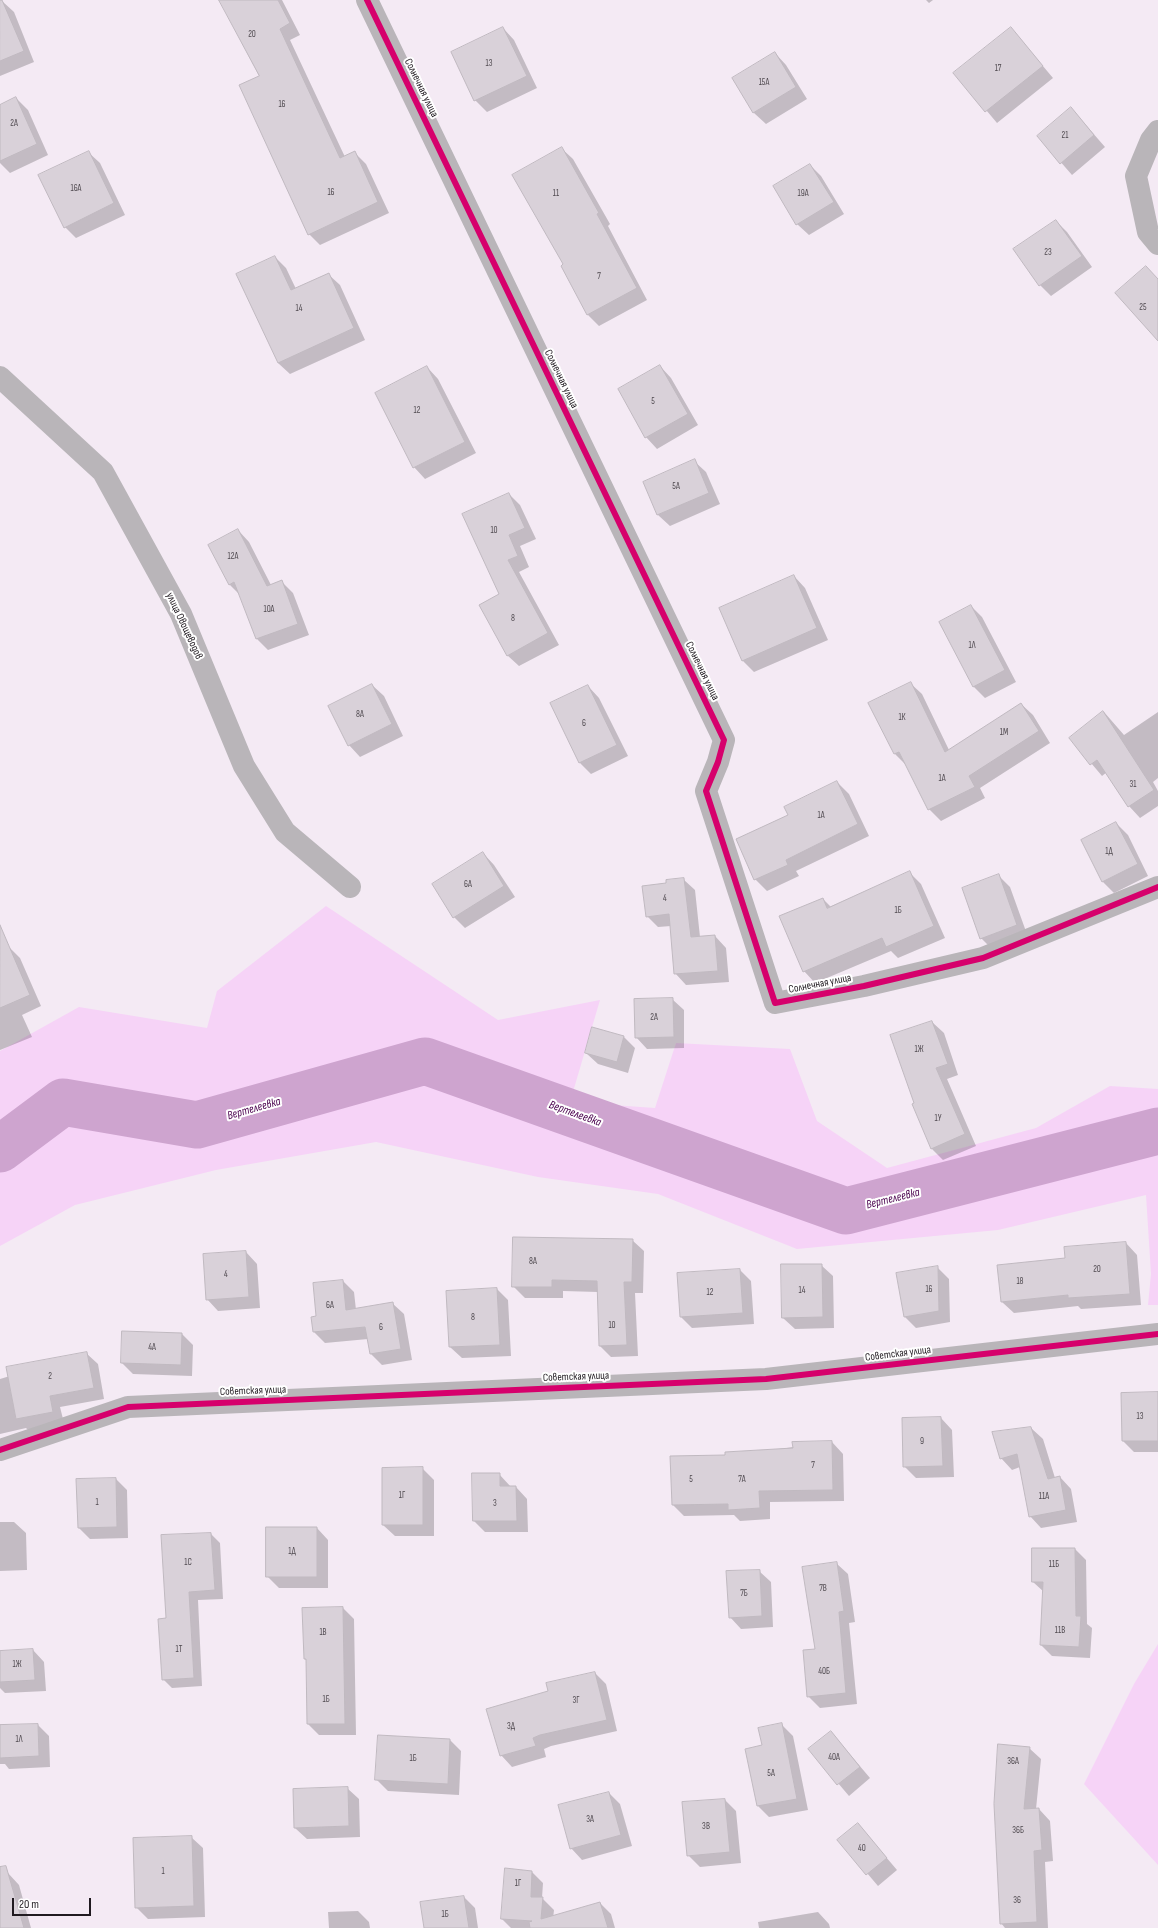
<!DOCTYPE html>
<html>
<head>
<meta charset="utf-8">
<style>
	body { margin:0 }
	#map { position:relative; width:1158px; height:1928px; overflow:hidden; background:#f4eaf4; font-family:"Sofia Sans Condensed",sans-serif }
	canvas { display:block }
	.scale { position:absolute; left:12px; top:1898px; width:79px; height:18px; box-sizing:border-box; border:2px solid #201a20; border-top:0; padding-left:5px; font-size:12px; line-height:14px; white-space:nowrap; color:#201a20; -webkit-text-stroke:3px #fff; paint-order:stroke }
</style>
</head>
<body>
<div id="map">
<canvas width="1158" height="1928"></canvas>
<div class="scale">20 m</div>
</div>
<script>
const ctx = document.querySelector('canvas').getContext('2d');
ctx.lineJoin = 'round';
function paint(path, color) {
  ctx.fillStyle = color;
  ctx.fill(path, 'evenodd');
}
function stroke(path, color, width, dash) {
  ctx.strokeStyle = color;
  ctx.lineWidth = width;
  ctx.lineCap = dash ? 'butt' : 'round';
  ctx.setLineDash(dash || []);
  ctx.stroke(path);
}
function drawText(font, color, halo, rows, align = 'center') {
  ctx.font = font + ' "Sofia Sans Condensed",sans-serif';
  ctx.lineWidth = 4;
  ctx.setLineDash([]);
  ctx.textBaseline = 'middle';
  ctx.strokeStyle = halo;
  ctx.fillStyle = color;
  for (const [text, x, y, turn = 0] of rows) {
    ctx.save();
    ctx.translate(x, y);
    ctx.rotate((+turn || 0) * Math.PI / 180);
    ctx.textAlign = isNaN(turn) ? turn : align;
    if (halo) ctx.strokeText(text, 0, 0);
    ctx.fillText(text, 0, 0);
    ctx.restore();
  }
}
const green = new Path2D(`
	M 326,906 L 498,1020 L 600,1000 L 570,1102 L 655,1108 L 676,1043 L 790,1049 L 817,1121 L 887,1168 L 1036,1128 L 1110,1086 L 1158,1089 L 1158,1305 L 1148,1305 L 1151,1274 L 1146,1195 L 998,1230 L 797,1249 L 658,1194 L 538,1177 L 376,1142 L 216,1170 L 75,1205 L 0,1246 L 0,1051 L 79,1007 L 207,1028 L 217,991 Z
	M 1158,1644 L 1158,1865 L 1084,1784 L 1134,1684 Z`);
const shadow = new Path2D(`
	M 233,0 L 282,0 L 300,35 L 290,40 L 345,157 L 354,152 L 366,164 L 389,213 L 320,245 L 309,234 L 260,76 Z
	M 926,0 L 933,0 L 929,3 Z
	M 2,1 L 14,12 L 34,62 L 0,76 L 0,2 Z
	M 503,28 L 514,40 L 537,88 L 487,112 L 475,100 L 452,53 Z
	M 1011,28 L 1053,78 L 997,123 L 955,73 Z
	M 775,53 L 786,65 L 807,99 L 766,124 L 754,113 L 733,78 Z
	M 16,98 L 28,110 L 48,155 L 10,173 L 0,163 L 0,106 Z
	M 1071,108 L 1105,147 L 1072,175 L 1038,136 Z
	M 561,148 L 573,159 L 610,224 L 608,226 L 647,300 L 599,326 L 588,315 L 564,265 Z
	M 88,152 L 100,163 L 125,215 L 76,238 L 65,227 Z
	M 810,165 L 821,176 L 844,214 L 809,235 L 797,224 Z
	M 1056,221 L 1067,232 L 1092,267 L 1051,296 L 1040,285 Z
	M 275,257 L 286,268 L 296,289 L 328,274 L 340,285 L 365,340 L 290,374 L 278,363 Z
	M 660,366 L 671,378 L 698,425 L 657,449 L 646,437 Z
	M 427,367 L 438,379 L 476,453 L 425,479 L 414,467 Z
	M 694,461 L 706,472 L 720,504 L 670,526 L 658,515 L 644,483 Z
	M 509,494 L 520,505 L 536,539 L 520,546 L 529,567 L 519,572 L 559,645 L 519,666 L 507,655 L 500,594 Z
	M 238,530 L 249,542 L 271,585 L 281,581 L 293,593 L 309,635 L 268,650 L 257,639 L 241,596 L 229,584 Z
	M 794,576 L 805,588 L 828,640 L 754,672 L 743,661 L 720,608 Z
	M 971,606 L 982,617 L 1016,682 L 985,698 L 973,686 Z
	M 910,683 L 922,694 L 949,750 L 1021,704 L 1033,715 L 1050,743 L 980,788 L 985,798 L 941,821 L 929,809 L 906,765 L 895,754 Z
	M 372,685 L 384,696 L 403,736 L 360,757 L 349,745 Z
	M 588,686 L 599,698 L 628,756 L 591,774 L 580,763 L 551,704 Z
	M 1104,712 L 1124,735 L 1158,712 L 1158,778 L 1153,782 L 1158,791 L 1158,806 L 1140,818 L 1129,806 L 1107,772 L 1102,776 L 1070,738 Z
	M 837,782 L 849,794 L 869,836 L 796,871 L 799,876 L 767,891 L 755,879 L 790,816 Z
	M 1116,823 L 1128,835 L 1148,876 L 1114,893 L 1103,882 L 1082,840 Z
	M 483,853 L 494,865 L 515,897 L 465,928 L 454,917 Z
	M 910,873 L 921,884 L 945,938 L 898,958 L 891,951 L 815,983 L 804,971 L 823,899 L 831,907 Z
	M 999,876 L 1010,887 L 1028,937 L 992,949 L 981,938 Z
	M 683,879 L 695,890 L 700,937 L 715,936 L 726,948 L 729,982 L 686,985 L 675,973 L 671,926 L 658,927 L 647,916 L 668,884 Z
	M 9,947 L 20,958 L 41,1006 L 22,1015 L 32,1037 L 0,1050 L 0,951 Z
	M 672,999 L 684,1010 L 684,1048 L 647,1049 L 636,1037 Z
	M 932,1022 L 944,1033 L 958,1075 L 947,1079 L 976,1146 L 943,1160 L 932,1149 L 913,1105 L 916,1104 Z
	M 624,1037 L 635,1048 L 628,1073 L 598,1064 L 586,1053 Z
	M 632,1240 L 644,1251 L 643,1293 L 635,1293 L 638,1356 L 611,1357 L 600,1346 L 598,1292 L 563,1291 L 563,1298 L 525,1298 L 513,1286 Z
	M 1126,1243 L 1137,1255 L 1141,1305 L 1081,1309 L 1078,1306 L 1014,1313 L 1002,1302 L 1066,1259 Z
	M 246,1252 L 257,1264 L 260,1308 L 218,1311 L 207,1299 Z
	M 782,1265 L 821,1265 L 833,1276 L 834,1328 L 795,1329 L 783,1318 Z
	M 937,1267 L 949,1279 L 950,1322 L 916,1328 L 905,1317 Z
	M 740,1270 L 751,1281 L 754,1324 L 692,1328 L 681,1317 Z
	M 343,1281 L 354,1292 L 356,1310 L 392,1303 L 404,1314 L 412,1360 L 382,1365 L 371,1354 L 368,1339 L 325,1343 L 314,1332 L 312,1318 L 317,1317 Z
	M 497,1289 L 508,1300 L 511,1356 L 462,1358 L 450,1347 Z
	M 123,1332 L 182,1334 L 193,1345 L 192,1376 L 133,1374 L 122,1363 Z
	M 86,1353 L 98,1364 L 104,1399 L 60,1407 L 64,1423 L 28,1430 L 26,1428 L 0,1434 L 0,1379 Z
	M 1158,1393 L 1158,1452 L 1134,1452 L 1123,1441 Z
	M 941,1418 L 952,1430 L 954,1477 L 916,1478 L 904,1466 L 903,1419 Z
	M 1031,1428 L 1043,1439 L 1055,1478 L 1060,1477 L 1071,1489 L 1077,1522 L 1041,1528 L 1030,1516 L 1020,1467 L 1012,1470 L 1001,1458 Z
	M 832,1442 L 843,1454 L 844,1501 L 770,1502 L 770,1519 L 740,1521 L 734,1515 L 684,1516 L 673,1505 L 726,1456 Z
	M 422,1468 L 434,1480 L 434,1536 L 395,1536 L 383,1525 Z
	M 473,1474 L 499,1474 L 511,1487 L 516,1487 L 527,1499 L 528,1532 L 485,1532 L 474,1521 Z
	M 116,1479 L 127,1490 L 128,1538 L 90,1539 L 78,1527 Z
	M 0,1522 L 14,1522 L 26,1533 L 27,1570 L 0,1571 Z
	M 317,1528 L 328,1540 L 328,1588 L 279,1588 L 267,1576 Z
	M 211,1534 L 220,1543 L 223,1599 L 198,1600 L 202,1686 L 172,1688 L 163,1679 L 167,1619 Z
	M 1075,1549 L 1086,1560 L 1087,1624 L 1092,1628 L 1090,1658 L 1052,1656 L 1041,1645 L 1044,1592 L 1033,1582 Z
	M 836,1563 L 848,1574 L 855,1622 L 849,1623 L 857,1704 L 820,1708 L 808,1696 L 816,1650 Z
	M 759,1571 L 771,1582 L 773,1627 L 741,1629 L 730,1617 Z
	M 343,1608 L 354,1619 L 356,1735 L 319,1735 L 308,1724 L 307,1661 L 305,1659 Z
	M 33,1650 L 44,1662 L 46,1691 L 5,1693 L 0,1688 L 0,1652 Z
	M 595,1673 L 606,1684 L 617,1731 L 551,1746 L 544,1749 L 546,1757 L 512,1767 L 501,1755 L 549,1692 Z
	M 38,1725 L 49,1736 L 50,1767 L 9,1769 L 5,1764 L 0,1764 L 0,1726 Z
	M 782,1725 L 793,1736 L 808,1810 L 769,1817 L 758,1806 L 746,1750 L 763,1746 Z
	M 831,1732 L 870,1778 L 849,1796 L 810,1750 Z
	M 450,1740 L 461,1751 L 459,1795 L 388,1791 L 376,1779 Z
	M 1029,1748 L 1041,1759 L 1036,1809 L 1039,1809 L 1050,1821 L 1053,1861 L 1045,1862 L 1048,1928 L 1005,1928 L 1001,1923 Z
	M 347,1788 L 359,1799 L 360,1837 L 307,1839 L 295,1828 Z
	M 609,1793 L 620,1804 L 632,1846 L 582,1860 L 571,1848 Z
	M 725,1800 L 736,1811 L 741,1863 L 700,1867 L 688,1855 Z
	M 858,1824 L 897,1870 L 878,1886 L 839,1840 Z
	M 191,1837 L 203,1848 L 205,1917 L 148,1919 L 136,1907 Z
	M 532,1872 L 543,1883 L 542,1898 L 554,1910 L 552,1928 L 511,1928 L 502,1919 Z
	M 8,1873 L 19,1885 L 31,1928 L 0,1928 L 0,1875 Z
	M 464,1897 L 475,1908 L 478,1928 L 425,1928 Z
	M 600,1903 L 611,1914 L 615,1928 L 561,1928 Z
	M 358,1911 L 369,1922 L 370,1928 L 329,1928 L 328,1912 Z
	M 818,1912 L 829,1924 L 830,1928 L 759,1928 L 758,1922 Z`);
const river = new Path2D(`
	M 0,1149 L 63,1102 L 197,1125 L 425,1061 L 846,1211 L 1158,1131`);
const building = new Path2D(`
	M 0,0 L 2,0 L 24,51 L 0,61 Z
	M 219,0 L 278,0 L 290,23 L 280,29 L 340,158 L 355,151 L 378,202 L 308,235 L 239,85 L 259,76 Z
	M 503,27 L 527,76 L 474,101 L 451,52 Z
	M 1011,27 L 1043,66 L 985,112 L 953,73 Z
	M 775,52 L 796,87 L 753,113 L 732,78 Z
	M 16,97 L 37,144 L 0,161 L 0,105 Z
	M 1071,107 L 1094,135 L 1060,164 L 1037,136 Z
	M 562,147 L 599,213 L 597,214 L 637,288 L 587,315 L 561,266 L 563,264 L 512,175 Z
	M 89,151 L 114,203 L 64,228 L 38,175 Z
	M 810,164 L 834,202 L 796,225 L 773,186 Z
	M 1056,220 L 1082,256 L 1039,286 L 1013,249 Z
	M 275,256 L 291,290 L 329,273 L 354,328 L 278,363 L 236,274 Z
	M 1146,266 L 1158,279 L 1158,341 L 1115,293 Z
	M 660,365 L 688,414 L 645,438 L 618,389 Z
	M 427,366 L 465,442 L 413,468 L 375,393 Z
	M 695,459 L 709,493 L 657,515 L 643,482 Z
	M 509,493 L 525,528 L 509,535 L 518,556 L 508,560 L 548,633 L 507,656 L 479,605 L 499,594 L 462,514 Z
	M 238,529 L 267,586 L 282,580 L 298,624 L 256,639 L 234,582 L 229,585 L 208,545 Z
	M 794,575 L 817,628 L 742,661 L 719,608 Z
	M 971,605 L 1005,670 L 973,687 L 939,622 Z
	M 911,682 L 945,752 L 1021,703 L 1039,731 L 969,776 L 975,787 L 928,810 L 899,752 L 894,754 L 868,703 Z
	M 372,684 L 392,724 L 348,746 L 328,706 Z
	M 588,685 L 617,745 L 579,763 L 550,703 Z
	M 1103,711 L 1154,790 L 1128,807 L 1097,760 L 1090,765 L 1069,738 Z
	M 837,781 L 858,824 L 786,860 L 788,865 L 754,880 L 736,839 L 788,815 L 784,807 Z
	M 1116,822 L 1138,864 L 1102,882 L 1081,840 Z
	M 483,852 L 504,886 L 453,918 L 432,884 Z
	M 910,871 L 934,926 L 886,947 L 882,938 L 803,972 L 779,916 L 823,898 L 827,908 Z
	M 999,874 L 1017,925 L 980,939 L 962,888 Z
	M 684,878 L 691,937 L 715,935 L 718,971 L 674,974 L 669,914 L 646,917 L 642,886 L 666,883 L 666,880 Z
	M 0,925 L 30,995 L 0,1008 Z
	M 673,998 L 674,1037 L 635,1038 L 634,999 Z
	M 932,1021 L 948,1064 L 936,1068 L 965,1134 L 931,1149 L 912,1104 L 914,1103 L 890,1035 Z
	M 592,1027 L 624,1036 L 617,1062 L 585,1053 Z
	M 513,1237 L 633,1239 L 632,1282 L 624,1282 L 627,1345 L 599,1346 L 597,1281 L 552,1280 L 552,1287 L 512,1287 Z
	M 1126,1242 L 1130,1294 L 1068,1298 L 1068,1295 L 1001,1302 L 997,1265 L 1065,1258 L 1064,1247 Z
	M 246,1251 L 249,1297 L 206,1300 L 203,1254 Z
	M 781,1264 L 822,1264 L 823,1317 L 782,1318 Z
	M 938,1266 L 939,1311 L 904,1317 L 896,1273 Z
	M 740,1269 L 743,1313 L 680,1317 L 677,1273 Z
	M 343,1280 L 346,1310 L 393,1302 L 401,1349 L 370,1354 L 365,1327 L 313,1332 L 311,1317 L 316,1316 L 313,1283 Z
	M 497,1288 L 500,1345 L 449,1347 L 446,1291 Z
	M 122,1331 L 182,1333 L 181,1365 L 121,1363 Z
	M 87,1352 L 94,1388 L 50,1396 L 53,1412 L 16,1419 L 6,1367 Z
	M 1158,1392 L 1158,1441 L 1122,1441 L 1121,1393 Z
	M 941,1417 L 943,1466 L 903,1467 L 902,1418 Z
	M 1031,1427 L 1048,1479 L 1060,1476 L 1066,1510 L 1029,1517 L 1017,1454 L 1000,1459 L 992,1432 Z
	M 832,1441 L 833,1490 L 759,1491 L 760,1508 L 728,1510 L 728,1504 L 672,1505 L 670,1456 L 725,1455 L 725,1452 L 793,1448 L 792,1442 Z
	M 423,1467 L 423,1525 L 382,1525 L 382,1468 Z
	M 472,1473 L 500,1473 L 500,1486 L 516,1486 L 517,1521 L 473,1521 Z
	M 116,1478 L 117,1527 L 78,1528 L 76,1479 Z
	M 266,1527 L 317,1527 L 317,1577 L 266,1577 Z
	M 211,1533 L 215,1590 L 189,1592 L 194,1678 L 162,1680 L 158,1619 L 166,1618 L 161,1535 Z
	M 1032,1548 L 1075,1548 L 1076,1616 L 1081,1616 L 1079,1647 L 1040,1645 L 1043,1582 L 1032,1582 Z
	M 837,1562 L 844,1611 L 839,1612 L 846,1693 L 807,1697 L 803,1650 L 815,1649 L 802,1567 Z
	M 760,1570 L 762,1616 L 729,1618 L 726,1571 Z
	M 343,1607 L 345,1724 L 307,1724 L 306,1659 L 304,1659 L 302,1608 Z
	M 33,1649 L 35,1680 L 0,1682 L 0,1651 Z
	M 595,1672 L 607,1720 L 540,1735 L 533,1738 L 536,1746 L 500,1756 L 486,1709 L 548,1691 L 546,1683 Z
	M 782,1723 L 797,1799 L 757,1806 L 745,1749 L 762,1745 L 758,1728 Z
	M 38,1724 L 39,1756 L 0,1758 L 0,1725 Z
	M 831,1731 L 860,1767 L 837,1785 L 808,1749 Z
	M 378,1735 L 450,1739 L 448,1784 L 375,1780 Z
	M 998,1744 L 1030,1747 L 1024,1809 L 1039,1808 L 1042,1850 L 1034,1851 L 1037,1922 L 1000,1924 L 994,1804 Z
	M 348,1787 L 349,1826 L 294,1828 L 293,1789 Z
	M 609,1792 L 621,1835 L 570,1849 L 558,1805 Z
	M 725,1799 L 730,1852 L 687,1856 L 682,1802 Z
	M 858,1823 L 887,1858 L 866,1875 L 837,1840 Z
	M 192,1836 L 194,1906 L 135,1908 L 133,1838 Z
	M 6,1866 L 24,1928 L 0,1928 L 0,1867 Z
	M 505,1868 L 532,1871 L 531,1897 L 543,1897 L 541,1919 L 600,1902 L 608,1928 L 530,1928 L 529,1922 L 532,1921 L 501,1919 Z
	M 464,1896 L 469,1928 L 424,1928 L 420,1902 Z`);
const minor = new Path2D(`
	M 367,0 L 724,740 L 718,762 L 706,791 L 775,1003 L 864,986 L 983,958 L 1158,887
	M 1158,131 L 1151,140 L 1136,176 L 1148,232 L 1158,244
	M 0,377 L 103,472 L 181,614 L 244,766 L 285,832 L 350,887
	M 0,1450 L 128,1407 L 766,1379 L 1158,1334`);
const cycleway = new Path2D(`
	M 367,0 L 724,740 L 718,762 L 706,791 L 775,1003 L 864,986 L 983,958 L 1158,887
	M 0,1450 L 128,1407 L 766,1379 L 1158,1334`);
const numberNames = [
	["20",252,35],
	["13",489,64],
	["17",998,69],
	["15А",764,83],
	["16",282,105],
	["2А",14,124],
	["21",1065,136],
	["16А",76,189],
	["16",331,193],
	["11",556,194],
	["19А",803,194],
	["23",1048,253],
	["7",599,277],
	["25",1143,308],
	["14",299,309],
	["5",653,402],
	["12",417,411],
	["5А",676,487],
	["10",494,531],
	["12А",233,557],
	["10А",269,610],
	["8",513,619],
	["1Л",972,646],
	["8А",360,715],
	["1К",902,718],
	["6",584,724],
	["1М",1004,733],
	["1А",942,779],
	["31",1133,785],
	["1А",821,816],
	["1Д",1109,852],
	["6А",468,885],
	["4",665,899],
	["1Б",898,911],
	["2А",654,1018],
	["1Ж",919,1050],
	["1У",938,1119],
	["8А",533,1262],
	["20",1097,1270],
	["4",226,1275],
	["18",1020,1282],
	["16",929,1290],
	["14",802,1291],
	["12",710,1293],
	["6А",330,1306],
	["8",473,1318],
	["10",612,1326],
	["6",381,1328],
	["4А",152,1348],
	["2",50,1377],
	["13",1140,1417],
	["9",922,1442],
	["7",813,1466],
	["5",691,1480],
	["7А",742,1480],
	["1Г",402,1496],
	["11А",1044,1497],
	["1",97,1503],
	["3",495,1504],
	["1Д",292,1552],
	["1С",188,1563],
	["11Б",1054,1565],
	["7В",823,1589],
	["7Б",744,1594],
	["11В",1060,1631],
	["1В",323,1633],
	["1Т",179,1650],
	["1Ж",17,1665],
	["40Б",824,1672],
	["1Б",326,1700],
	["3Г",576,1701],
	["3Д",511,1727],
	["1Л",19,1740],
	["40А",834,1758],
	["1Б",413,1759],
	["36А",1013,1762],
	["5А",771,1774],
	["3А",590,1820],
	["3В",706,1827],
	["36Б",1018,1831],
	["40",862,1849],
	["1",163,1872],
	["1Г",518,1884],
	["36",1017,1901],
	["1Б",445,1915]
];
const streetNames = [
	["Солнечная улица",421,88,64],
	["Солнечная улица",561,379,64],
	["улица Овощеводов",184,626,65],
	["Солнечная улица",702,671,64],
	["Солнечная улица",820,984,-11],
	["Советская улица",898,1354,-7],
	["Советская улица",576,1377,-2],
	["Советская улица",253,1391,-2]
];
const waterNames = [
	["Вертелеевка",254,1109,-16],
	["Вертелеевка",575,1114,20],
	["Вертелеевка",893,1199,-14]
];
paint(green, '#f6d3f7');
paint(shadow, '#0003');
stroke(river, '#cea4cf', 47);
paint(building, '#d9d1d9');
stroke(building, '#c0b9c0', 1);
stroke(minor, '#b9b5b9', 22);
stroke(cycleway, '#d6006c', 6);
drawText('9px', '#504a50', null, numberNames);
drawText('11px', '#201a20', '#fff', streetNames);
drawText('italic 12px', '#4a024e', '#fff', waterNames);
</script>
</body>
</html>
